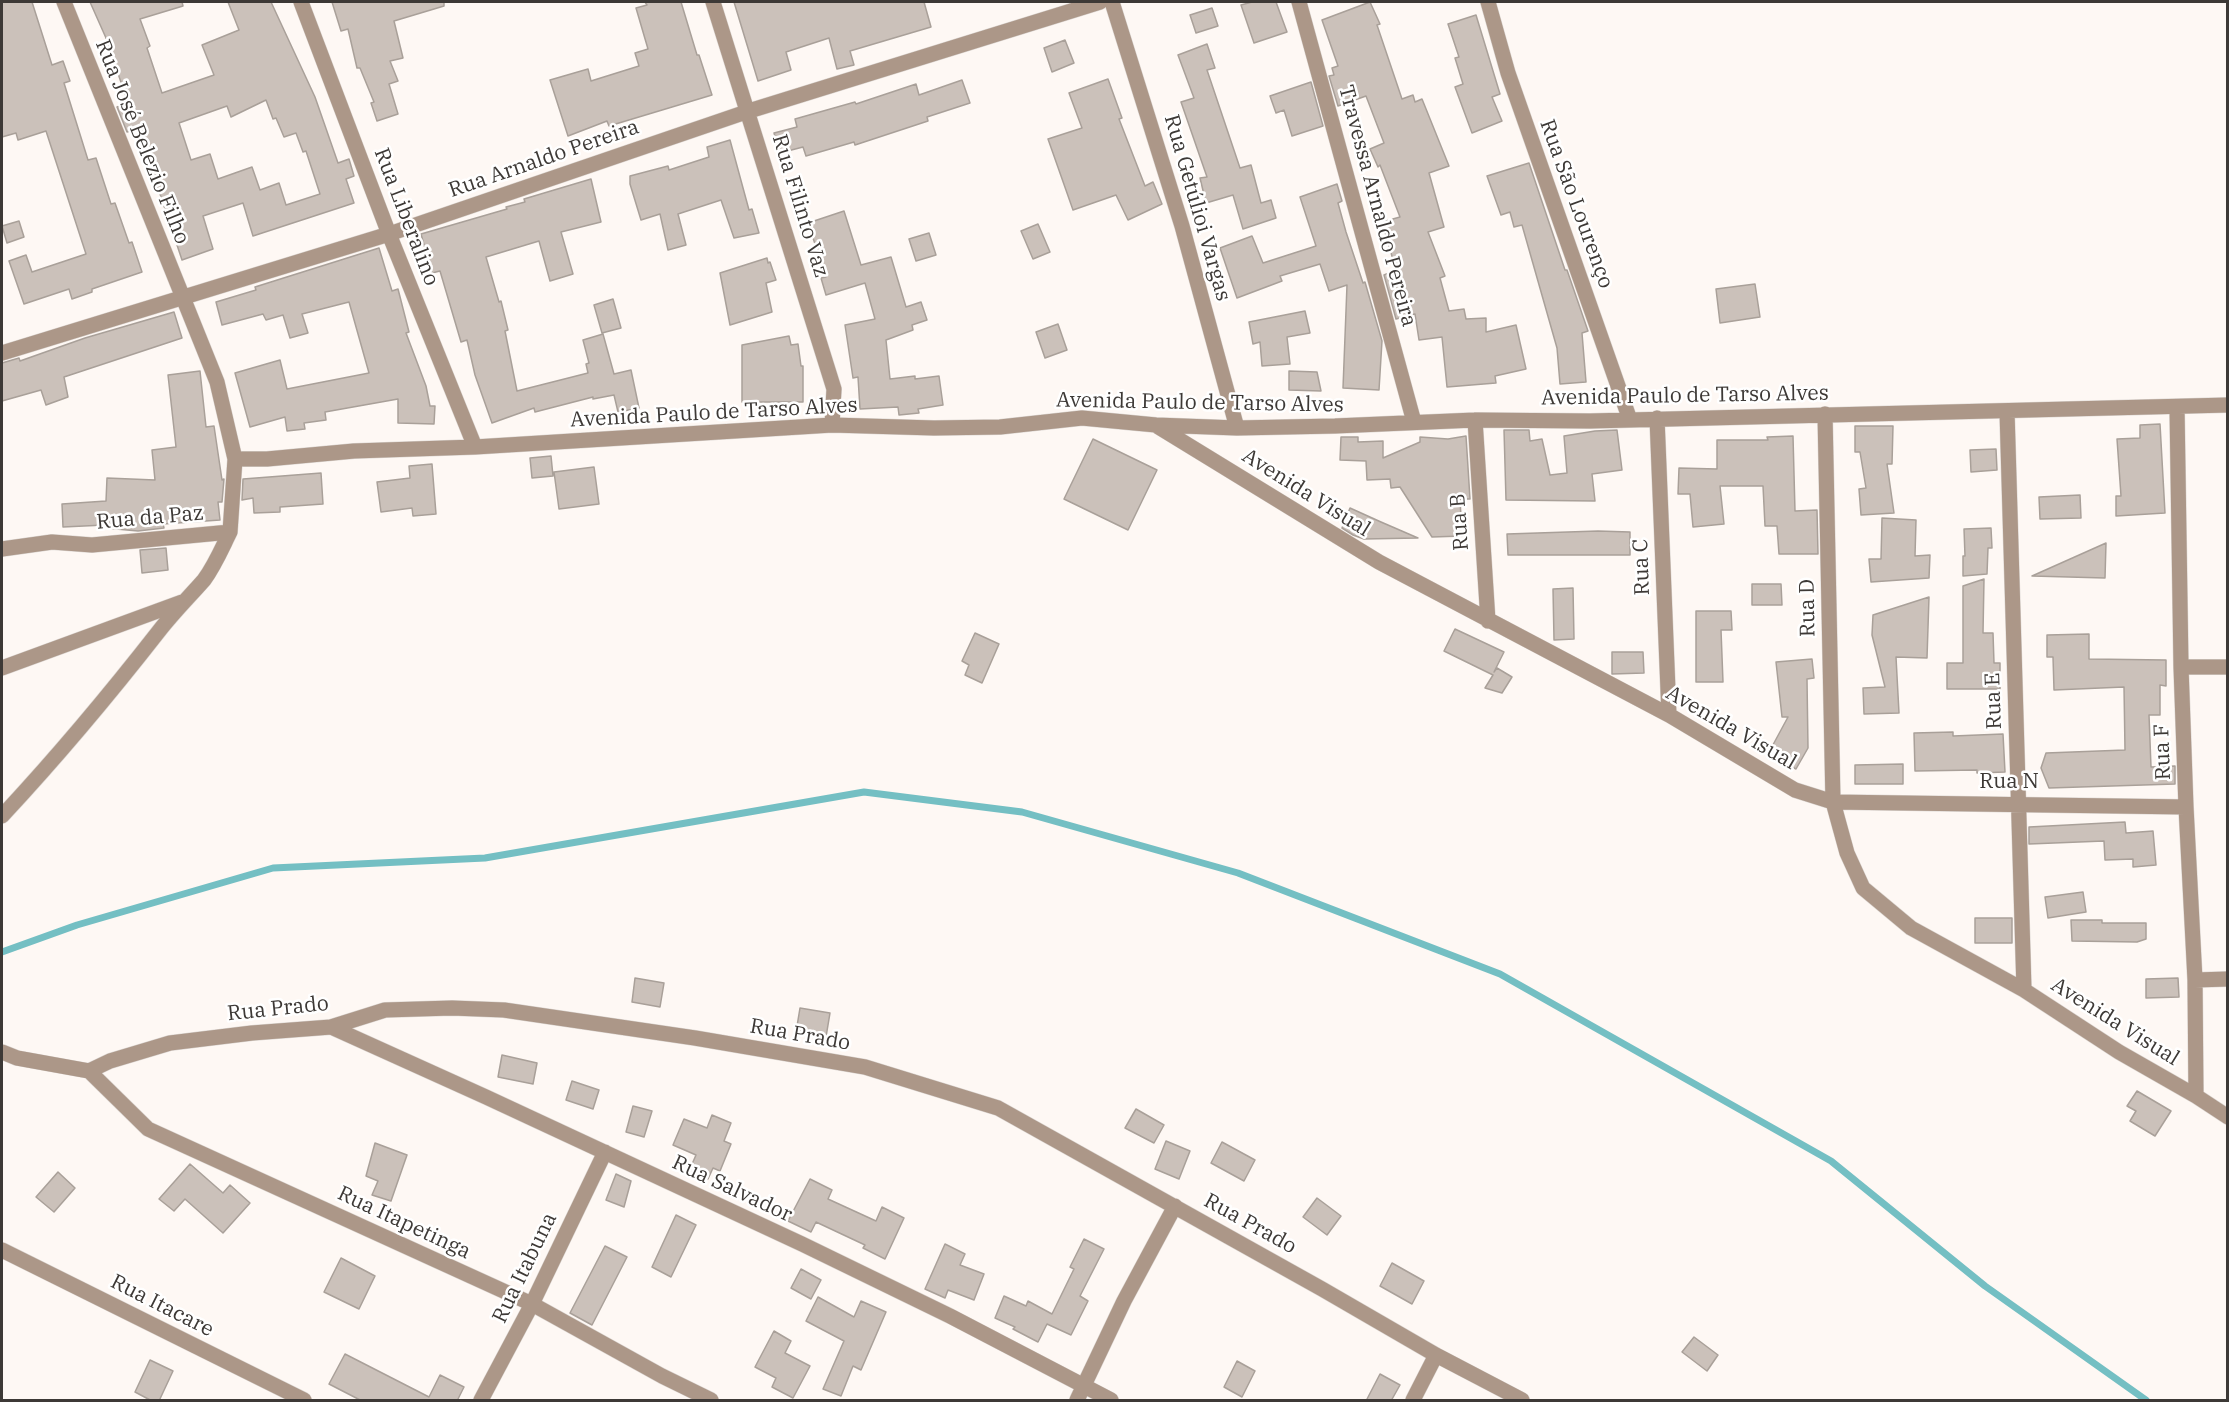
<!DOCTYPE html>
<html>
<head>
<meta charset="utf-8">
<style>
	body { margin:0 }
	#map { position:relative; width:2229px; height:1402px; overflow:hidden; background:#fef8f4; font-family:"IBM Plex Serif",serif }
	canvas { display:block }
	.frame { position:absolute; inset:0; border:3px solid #3d3936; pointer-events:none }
</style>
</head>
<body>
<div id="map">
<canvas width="2229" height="1402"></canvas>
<div class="frame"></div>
</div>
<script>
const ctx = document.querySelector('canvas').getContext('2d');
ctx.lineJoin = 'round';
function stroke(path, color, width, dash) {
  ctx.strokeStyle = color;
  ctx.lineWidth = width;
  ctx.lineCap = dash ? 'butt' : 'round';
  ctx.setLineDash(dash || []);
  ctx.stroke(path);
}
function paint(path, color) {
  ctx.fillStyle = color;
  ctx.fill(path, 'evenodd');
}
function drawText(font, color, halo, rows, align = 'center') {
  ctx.font = font + ' "IBM Plex Serif",serif';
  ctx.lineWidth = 5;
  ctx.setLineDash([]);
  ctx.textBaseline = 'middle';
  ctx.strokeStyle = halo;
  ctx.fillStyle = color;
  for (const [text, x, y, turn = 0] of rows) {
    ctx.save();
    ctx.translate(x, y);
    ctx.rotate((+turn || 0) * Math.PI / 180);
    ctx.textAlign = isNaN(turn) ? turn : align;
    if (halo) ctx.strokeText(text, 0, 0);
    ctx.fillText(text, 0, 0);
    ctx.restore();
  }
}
const stream = new Path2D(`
	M 2,952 L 77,925 L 273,868 L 485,858 L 864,792 L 1022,812 L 1238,873 L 1500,974 L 1831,1161 L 1985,1286 L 2146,1400`);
const building = new Path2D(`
	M 2,2 L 32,2 L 52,65 L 63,61 L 70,81 L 64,83 L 88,160 L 96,158 L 111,204 L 115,203 L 129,243 L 132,242 L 142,272 L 92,289 L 92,292 L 72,299 L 69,289 L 24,304 L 9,261 L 26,255 L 32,272 L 86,254 L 46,131 L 18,140 L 16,133 L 2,137 Z
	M 90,2 L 182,2 L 183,6 L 140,19 L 150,46 L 147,48 L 162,93 L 214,75 L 202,45 L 239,30 L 228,2 L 271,2 L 315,97 L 338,163 L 349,159 L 354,176 L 346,179 L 354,203 L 253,236 L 243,203 L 203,216 L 213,249 L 182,260 L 148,158 L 137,129 L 127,132 L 117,107 L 128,103 L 106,38 ZM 266,100 L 273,119 L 276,118 L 284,137 L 296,133 L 303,152 L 306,151 L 320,194 L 286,205 L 279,183 L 260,190 L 252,167 L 218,179 L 210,154 L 191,160 L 179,123 L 227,106 L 231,117 Z
	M 332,2 L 444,2 L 444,6 L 394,21 L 403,58 L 390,61 L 398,81 L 389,84 L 398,114 L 377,121 L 371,103 L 374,102 L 360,68 L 357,68 L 348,29 L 341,31 Z
	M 645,2 L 681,2 L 697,55 L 699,55 L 712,95 L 609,126 L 607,121 L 568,136 L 550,80 L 588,69 L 591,81 L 639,66 L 635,53 L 648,49 L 636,8 L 647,5 Z
	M 734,2 L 924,2 L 931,27 L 850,51 L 854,65 L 837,69 L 829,38 L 786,52 L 791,70 L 758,81 Z
	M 1252,2 L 1276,2 L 1287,32 L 1254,43 L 1241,5 Z
	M 1370,2 L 1380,24 L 1377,25 L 1402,99 L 1413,95 L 1415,102 L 1422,99 L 1449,166 L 1429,173 L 1444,227 L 1428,232 L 1445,276 L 1440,278 L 1449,311 L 1464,309 L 1466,319 L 1486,318 L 1486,332 L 1516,325 L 1526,369 L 1495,376 L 1496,383 L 1447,387 L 1442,337 L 1419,340 L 1415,314 L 1396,319 L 1384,275 L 1396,270 L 1382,222 L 1400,217 L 1380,165 L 1378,167 L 1370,149 L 1384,143 L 1366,96 L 1338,106 L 1329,76 L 1334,75 L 1332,68 L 1338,66 L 1322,20 Z
	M 1212,8 L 1218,26 L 1196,33 L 1190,15 Z
	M 1476,15 L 1500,94 L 1492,97 L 1502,121 L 1472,133 L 1455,87 L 1463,84 L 1455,58 L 1459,57 L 1448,24 Z
	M 1065,40 L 1074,63 L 1052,72 L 1044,48 Z
	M 1207,44 L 1215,68 L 1207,70 L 1240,168 L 1251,165 L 1261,203 L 1271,200 L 1276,218 L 1243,229 L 1233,195 L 1206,203 L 1200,178 L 1207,177 L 1181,102 L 1194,98 L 1178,55 Z
	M 1108,79 L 1122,118 L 1119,119 L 1145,186 L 1153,182 L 1162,204 L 1128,220 L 1116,195 L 1073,210 L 1048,139 L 1082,128 L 1069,93 Z
	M 962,80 L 970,103 L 927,117 L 928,121 L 855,145 L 854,142 L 806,156 L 803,147 L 780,153 L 774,133 L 797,127 L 795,119 L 855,102 L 856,104 L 916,84 L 919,95 Z
	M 1311,82 L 1323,126 L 1292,136 L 1284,110 L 1276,113 L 1270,96 Z
	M 730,140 L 749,210 L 752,209 L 759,233 L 734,238 L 721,200 L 678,214 L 686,245 L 668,250 L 660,214 L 641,220 L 630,184 L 630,176 L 668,166 L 669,170 L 709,157 L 707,147 Z
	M 1529,163 L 1565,270 L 1567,270 L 1588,331 L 1582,333 L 1586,382 L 1560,384 L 1557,348 L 1522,225 L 1514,227 L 1510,212 L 1501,215 L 1487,176 Z
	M 591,179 L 601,222 L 561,232 L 573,274 L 550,281 L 539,241 L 486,257 L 499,302 L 501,301 L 508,330 L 505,331 L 517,391 L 588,373 L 586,364 L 589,363 L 583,340 L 603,334 L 614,374 L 631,370 L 639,408 L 618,412 L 614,395 L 593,399 L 593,397 L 535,412 L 534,408 L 492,423 L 475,375 L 467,340 L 461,342 L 440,271 L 432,273 L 421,234 L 507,209 L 506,207 L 525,202 L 524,199 Z
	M 1337,184 L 1342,201 L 1338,203 L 1346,232 L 1363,283 L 1365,282 L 1382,341 L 1379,390 L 1343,388 L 1347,285 L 1329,291 L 1320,264 L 1280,276 L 1282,281 L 1237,298 L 1220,248 L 1252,236 L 1263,263 L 1316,246 L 1300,197 Z
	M 844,211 L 861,265 L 891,257 L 906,307 L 921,302 L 927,320 L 912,325 L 913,330 L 886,340 L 890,379 L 915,376 L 915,379 L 939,376 L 943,405 L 918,409 L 919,413 L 899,415 L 898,407 L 860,409 L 858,377 L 853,378 L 845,325 L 875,319 L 865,283 L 826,295 L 821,278 L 826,277 L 808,223 Z
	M 19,221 L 24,237 L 7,243 L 2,226 Z
	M 1038,224 L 1050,252 L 1033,259 L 1021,231 Z
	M 929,233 L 936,255 L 916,261 L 909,239 Z
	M 379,248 L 392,291 L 398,289 L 409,332 L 406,333 L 426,386 L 430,406 L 435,406 L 434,424 L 398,423 L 398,399 L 325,412 L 326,420 L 304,423 L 305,429 L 287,431 L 285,417 L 250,427 L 235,373 L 280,360 L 287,389 L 369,373 L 349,302 L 302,314 L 308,333 L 290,338 L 283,315 L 266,320 L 263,314 L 222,325 L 216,302 L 256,290 L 255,287 Z
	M 767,258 L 768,263 L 770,262 L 776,280 L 766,283 L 772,312 L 730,325 L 720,273 Z
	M 1755,284 L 1760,317 L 1720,323 L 1716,289 Z
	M 613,299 L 621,328 L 602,333 L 594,305 Z
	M 1305,311 L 1310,333 L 1287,337 L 1290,364 L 1262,366 L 1260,342 L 1253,344 L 1249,322 Z
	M 174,312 L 182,338 L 64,377 L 68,397 L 46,405 L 41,390 L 2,401 L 2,363 L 19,358 L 20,361 L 85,338 Z
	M 1058,324 L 1067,350 L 1045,358 L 1036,332 Z
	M 789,336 L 791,345 L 798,344 L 801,366 L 803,366 L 803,402 L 742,402 L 742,345 Z
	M 200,371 L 206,427 L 214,426 L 222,480 L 224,479 L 222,502 L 218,502 L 220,520 L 163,524 L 164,528 L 138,531 L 105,528 L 105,525 L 63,527 L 62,504 L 106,501 L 107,478 L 155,480 L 152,450 L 176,447 L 168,375 Z
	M 1289,371 L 1317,372 L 1321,391 L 1289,390 Z
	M 2160,424 L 2165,513 L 2116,516 L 2116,496 L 2121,496 L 2117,439 L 2140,438 L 2140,425 Z
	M 1855,426 L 1893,426 L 1892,464 L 1887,464 L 1894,513 L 1861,515 L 1859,489 L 1866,488 L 1860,452 L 1855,452 Z
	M 1504,430 L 1529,430 L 1530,441 L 1542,439 L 1550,475 L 1567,473 L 1564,436 L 1595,431 L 1617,430 L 1622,470 L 1592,474 L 1595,501 L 1506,500 Z
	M 1466,436 L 1470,499 L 1460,499 L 1462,536 L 1432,537 L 1400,487 L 1391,488 L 1390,479 L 1367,480 L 1366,461 L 1340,460 L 1341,437 L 1358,437 L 1358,442 L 1383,441 L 1383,458 L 1420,442 L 1420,437 L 1448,439 Z
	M 1793,436 L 1795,511 L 1817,510 L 1818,554 L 1779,554 L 1777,526 L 1765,526 L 1763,486 L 1720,486 L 1724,524 L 1693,527 L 1690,494 L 1678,494 L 1679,468 L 1717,469 L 1717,440 L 1768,440 L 1767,437 Z
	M 1093,439 L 1157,470 L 1128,530 L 1064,499 Z
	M 1996,449 L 1997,470 L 1971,472 L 1970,450 Z
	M 551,456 L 553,476 L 532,478 L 530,458 Z
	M 432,464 L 436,514 L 413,516 L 412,508 L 381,512 L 377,482 L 410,478 L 409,466 Z
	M 594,467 L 599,504 L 559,509 L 554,472 Z
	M 321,473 L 323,504 L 280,507 L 280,512 L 254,513 L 253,498 L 242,500 L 243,479 Z
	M 2080,495 L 2081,518 L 2040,519 L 2039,497 Z
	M 1350,508 L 1381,522 L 1418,538 L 1364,539 L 1353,535 L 1342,528 Z
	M 1882,518 L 1916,520 L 1915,556 L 1930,555 L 1929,578 L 1871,582 L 1869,559 L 1881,559 Z
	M 1991,528 L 1992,548 L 1988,548 L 1987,574 L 1963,576 L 1963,556 L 1965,556 L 1964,529 Z
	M 1598,531 L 1630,532 L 1630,555 L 1508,555 L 1507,534 Z
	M 2106,543 L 2105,578 L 2032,576 Z
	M 166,548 L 168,570 L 142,573 L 140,550 Z
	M 1984,579 L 1983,633 L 1993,633 L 1994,663 L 2000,663 L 2000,689 L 1947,689 L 1947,663 L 1963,663 L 1963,586 Z
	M 1752,584 L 1781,584 L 1782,605 L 1752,605 Z
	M 1573,588 L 1574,639 L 1554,640 L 1553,589 Z
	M 1929,597 L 1927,658 L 1896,657 L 1899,713 L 1864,714 L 1863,688 L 1885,687 L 1872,635 L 1873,615 Z
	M 1696,611 L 1731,611 L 1732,630 L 1721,630 L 1723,682 L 1696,682 Z
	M 1455,629 L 1504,652 L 1494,672 L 1497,668 L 1512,677 L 1502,693 L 1485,688 L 1493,675 L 1444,651 Z
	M 975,633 L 999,644 L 982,683 L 965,675 L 969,665 L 962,661 Z
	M 2089,634 L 2089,659 L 2166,660 L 2166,686 L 2160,685 L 2160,715 L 2149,715 L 2151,767 L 2175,766 L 2175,784 L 2049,788 L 2041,768 L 2046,753 L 2125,750 L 2124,687 L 2054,690 L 2053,657 L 2047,657 L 2047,635 Z
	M 1612,652 L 1643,652 L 1644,673 L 1612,674 Z
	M 1812,659 L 1814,678 L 1807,679 L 1808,748 L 1796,769 L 1768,754 L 1788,717 L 1782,717 L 1776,662 Z
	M 1953,732 L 1953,736 L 2003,734 L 2005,772 L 1977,773 L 1977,770 L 1915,771 L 1914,733 Z
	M 1903,764 L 1903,784 L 1855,784 L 1855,765 Z
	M 2125,822 L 2126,833 L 2153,831 L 2156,865 L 2133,867 L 2133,859 L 2105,860 L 2104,841 L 2029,844 L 2029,827 Z
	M 2083,892 L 2086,912 L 2048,918 L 2045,897 Z
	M 1975,918 L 2012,918 L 2012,943 L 1975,943 Z
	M 2071,920 L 2102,920 L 2102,923 L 2146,923 L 2146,939 L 2137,942 L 2072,941 Z
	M 635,978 L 664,983 L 660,1007 L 632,1002 Z
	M 2178,978 L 2179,997 L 2146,998 L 2146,979 Z
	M 800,1008 L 830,1013 L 826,1037 L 796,1032 Z
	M 502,1055 L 537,1063 L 533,1084 L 498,1077 Z
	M 572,1081 L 599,1090 L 593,1109 L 566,1100 Z
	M 2137,1091 L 2171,1111 L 2155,1136 L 2130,1121 L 2136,1111 L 2127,1106 Z
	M 633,1106 L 652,1111 L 644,1137 L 626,1132 Z
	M 1136,1109 L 1164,1125 L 1154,1143 L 1125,1128 Z
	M 712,1115 L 731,1123 L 724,1141 L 731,1144 L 720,1171 L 713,1168 L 708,1179 L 689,1171 L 696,1155 L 673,1145 L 684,1119 L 707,1128 Z
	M 1166,1141 L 1190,1151 L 1179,1179 L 1155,1169 Z
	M 1222,1142 L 1255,1160 L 1244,1181 L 1211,1163 Z
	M 375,1143 L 407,1155 L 391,1201 L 372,1195 L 378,1181 L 366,1176 Z
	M 190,1164 L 223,1193 L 230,1185 L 250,1203 L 223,1233 L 185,1199 L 174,1211 L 159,1199 Z
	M 58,1172 L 75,1188 L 54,1212 L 36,1197 Z
	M 616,1174 L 631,1181 L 624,1207 L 606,1200 Z
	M 810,1179 L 832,1190 L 828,1199 L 876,1221 L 882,1207 L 904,1218 L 885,1259 L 863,1248 L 865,1245 L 816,1222 L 811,1232 L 788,1221 Z
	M 1317,1198 L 1341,1216 L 1327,1235 L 1303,1217 Z
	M 676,1215 L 696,1225 L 671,1277 L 652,1267 Z
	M 1084,1239 L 1104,1249 L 1080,1296 L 1088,1301 L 1071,1335 L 1047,1324 L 1038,1342 L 1013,1329 L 1015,1327 L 995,1318 L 1004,1296 L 1026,1306 L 1028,1301 L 1052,1314 L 1074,1269 L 1070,1267 Z
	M 945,1244 L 965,1254 L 960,1265 L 984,1274 L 974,1300 L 948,1290 L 945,1298 L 925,1289 Z
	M 605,1246 L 627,1257 L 592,1325 L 570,1313 Z
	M 341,1258 L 375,1276 L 359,1309 L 324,1292 Z
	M 1392,1263 L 1424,1281 L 1412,1304 L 1380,1286 Z
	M 801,1269 L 821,1280 L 811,1299 L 791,1288 Z
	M 818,1297 L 854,1317 L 861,1301 L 886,1312 L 861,1370 L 853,1366 L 841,1396 L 823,1389 L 844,1341 L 806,1321 Z
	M 774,1331 L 791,1341 L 785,1353 L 810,1366 L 793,1398 L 772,1387 L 776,1378 L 755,1367 Z
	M 1694,1337 L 1718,1355 L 1707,1371 L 1682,1352 Z
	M 345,1354 L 429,1397 L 440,1375 L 464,1387 L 457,1401 L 362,1401 L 329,1384 Z
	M 150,1360 L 173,1371 L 159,1401 L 152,1401 L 135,1392 Z
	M 1237,1361 L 1255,1371 L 1242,1397 L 1224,1387 Z
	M 1380,1374 L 1400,1385 L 1391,1401 L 1366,1401 Z`);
const minor = new Path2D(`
	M 64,2 L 217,382 L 235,459 L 267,459 L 354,451 L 475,447 L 832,425 L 934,428 L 1000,427 L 1082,418 L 1156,425 L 1237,428 L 1335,426 L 1475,420 L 1590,421 L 2228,405
	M 301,2 L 389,234 L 475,447
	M 713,2 L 834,389 L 832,425
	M 1112,2 L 1182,226 L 1237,428
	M 1299,2 L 1414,422
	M 1488,2 L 1508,73 L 1630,420
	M 2,353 L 389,234 L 749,111 L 1100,2
	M 2177,407 L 2181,667 L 2186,807 L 2195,980 L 2196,1096
	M 2007,411 L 2024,990
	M 1825,414 L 1833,802 L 1847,853 L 1863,888 L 1911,928 L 2024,990 L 2119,1052 L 2196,1096 L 2228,1117
	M 1657,418 L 1669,715
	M 1475,420 L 1488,621
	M 1157,426 L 1379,562 L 1669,715 L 1795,790 L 1833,802 L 2186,807
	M 2,549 L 52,542 L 92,545 L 230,532 L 235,459
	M 2181,667 L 2228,667
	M 2,668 L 182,602
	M 2,816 C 57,757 109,695 159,631 C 173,613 189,597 204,580 C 215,565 222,548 230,532
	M 2195,980 L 2228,979
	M 331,1027 L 486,1097 L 802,1244 L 950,1316 L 1111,1400
	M 2,1052 L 17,1058 L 89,1071 L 110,1061 L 170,1043 L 252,1033 L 331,1027 L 385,1010 L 452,1008 L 504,1010 L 695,1038 L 865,1067 L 998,1108 L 1322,1289 L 1436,1355 L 1522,1400
	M 89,1071 L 148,1129 L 532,1304 L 662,1376 L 711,1400
	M 2,1250 L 304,1400
	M 481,1400 L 532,1304 L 605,1152
	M 1077,1400 L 1124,1301 L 1175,1206
	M 1413,1400 L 1436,1355`);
const streetNames = [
	["Rua José Belezio Filho",142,142,68],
	["Rua Arnaldo Pereira",544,159,-19],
	["Rua São Lourenço",1576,204,70],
	["Rua Filinto Vaz",800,206,73],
	["Travessa Arnaldo Pereira",1377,206,75],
	["Rua Getúlioi Vargas",1197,208,74],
	["Rua Liberalino",406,217,69],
	["Avenida Paulo de Tarso Alves",1685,396,-1],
	["Avenida Paulo de Tarso Alves",1200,403,1],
	["Avenida Paulo de Tarso Alves",714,413,-3],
	["Avenida Visual",1306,493,32],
	["Rua da Paz",150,518,-5],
	["Rua B",1460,522,-94],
	["Rua C",1642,567,-92],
	["Rua D",1808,608,-91],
	["Rua E",1994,701,-92],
	["Avenida Visual",1731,728,30],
	["Rua F",2163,752,-92],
	["Rua N",2009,782],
	["Rua Prado",278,1009,-6],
	["Avenida Visual",2115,1022,32],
	["Rua Prado",800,1035,10],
	["Rua Salvador",732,1189,25],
	["Rua Itapetinga",404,1223,25],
	["Rua Prado",1250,1224,29],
	["Rua Itabuna",525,1268,-64],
	["Rua Itacare",162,1306,27]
];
stroke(stream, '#74bfc3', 7);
paint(building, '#cbc1ba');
stroke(building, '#a9a099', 1.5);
stroke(minor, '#dbd6d2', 16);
stroke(minor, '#ac9788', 15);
drawText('21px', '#3d3936', '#fff', streetNames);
</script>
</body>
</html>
